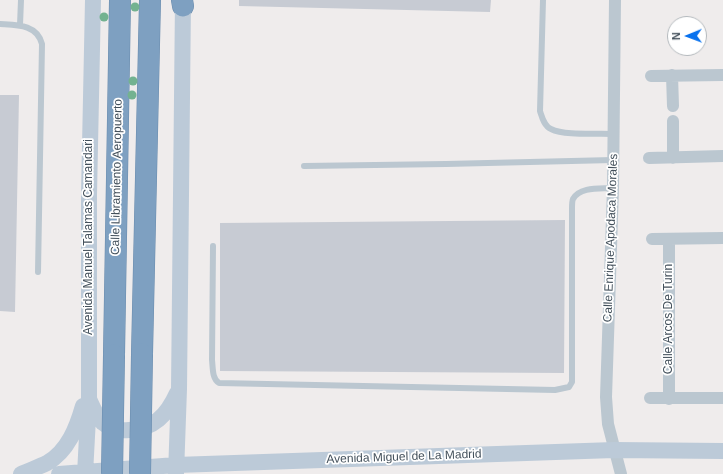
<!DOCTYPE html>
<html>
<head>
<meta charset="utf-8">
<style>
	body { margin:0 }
	#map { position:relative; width:723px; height:474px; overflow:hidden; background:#efecec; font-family:Helvetica,sans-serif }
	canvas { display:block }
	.north { position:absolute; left:667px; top:16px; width:40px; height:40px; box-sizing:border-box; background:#fff; border:1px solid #b4b9bd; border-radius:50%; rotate:269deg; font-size:11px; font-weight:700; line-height:16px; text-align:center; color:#43505b }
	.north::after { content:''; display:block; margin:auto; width:14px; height:18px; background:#0771ee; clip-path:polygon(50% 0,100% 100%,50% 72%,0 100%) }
</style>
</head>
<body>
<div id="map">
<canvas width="723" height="474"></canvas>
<div class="north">N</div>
</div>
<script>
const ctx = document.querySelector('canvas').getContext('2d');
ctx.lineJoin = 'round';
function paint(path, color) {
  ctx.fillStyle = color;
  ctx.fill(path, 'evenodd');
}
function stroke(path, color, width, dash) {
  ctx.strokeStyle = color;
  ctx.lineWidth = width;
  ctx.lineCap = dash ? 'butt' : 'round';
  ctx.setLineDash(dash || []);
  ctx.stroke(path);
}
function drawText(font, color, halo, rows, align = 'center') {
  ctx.font = font + ' Helvetica,sans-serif';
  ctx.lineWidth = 3.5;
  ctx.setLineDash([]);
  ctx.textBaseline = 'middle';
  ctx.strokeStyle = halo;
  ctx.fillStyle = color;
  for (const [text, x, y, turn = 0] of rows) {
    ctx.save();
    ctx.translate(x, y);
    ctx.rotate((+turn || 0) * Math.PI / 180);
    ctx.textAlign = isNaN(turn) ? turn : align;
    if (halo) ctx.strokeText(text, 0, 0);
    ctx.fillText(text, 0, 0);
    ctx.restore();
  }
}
const building = new Path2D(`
	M 239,0 L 491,0 L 490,12 L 239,6 Z
	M 0,95 L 19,95 L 15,312 L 0,311 Z
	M 565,220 L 564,373 L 220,371 L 220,223 Z`);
const lane = new Path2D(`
	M 543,0 L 540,111 C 542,117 544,126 551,129 C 565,136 597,133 613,134
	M 0,24 C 16,25 37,24 42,44 L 38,272
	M 20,25 L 21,0
	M 304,166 L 446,164 L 613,160
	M 213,246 L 212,360 C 213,368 212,379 219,383 L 555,390 L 569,387 L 572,382 L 572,209 C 572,206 572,201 573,199 C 580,186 601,189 613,188`);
const street = new Path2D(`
	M 615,0 L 613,188 L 606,397 L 608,424 L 621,474
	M 672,75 L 673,106
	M 651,76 L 723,75
	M 649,158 L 723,156
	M 673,158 L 673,121
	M 652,239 L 723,238
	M 650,398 L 723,398
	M 669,399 L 669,239`);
const secondary = new Path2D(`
	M 89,399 C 93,408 96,416 103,423 C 110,429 120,431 129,430 C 154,429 167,415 177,393
	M 21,474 C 30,470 39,467 47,463 C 68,451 77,427 83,406
	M 59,474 L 176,465 L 614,450 L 723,451
	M 85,474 L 89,399 L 89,195 L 93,0
	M 176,474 L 179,389 L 183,0`);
const highway = new Path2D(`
	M 182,0 L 183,6
	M 142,354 L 150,0
	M 114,355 L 120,0`);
const highwayBridge = new Path2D(`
	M 112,474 L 114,355
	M 140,474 L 142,354`);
const trees = [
	[135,7],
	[104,17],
	[133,81],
	[132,95]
];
const streetNames = [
	["Calle Libramiento Aeropuerto",117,177,-89],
	["Avenida Manuel Talamas Camandari",89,237,-90],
	["Calle Enrique Apodaca Morales",611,238,-88],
	["Calle Arcos De Turin",669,319,-90],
	["Avenida Miguel de La Madrid",404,457,-2]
];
paint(building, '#c7cbd3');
stroke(highway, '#698bad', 22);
stroke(lane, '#bbc7d0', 6);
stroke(street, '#bbc7d0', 12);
stroke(secondary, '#bccad8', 16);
stroke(highway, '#7ea0c1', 21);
stroke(highwayBridge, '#698bad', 22, []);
stroke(highwayBridge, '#7ea0c1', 21);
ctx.fillStyle = '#73b290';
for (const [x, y] of trees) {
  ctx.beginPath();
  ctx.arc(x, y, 4.5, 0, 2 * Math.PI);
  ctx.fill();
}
drawText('12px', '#43505b', '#fff', streetNames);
</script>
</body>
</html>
